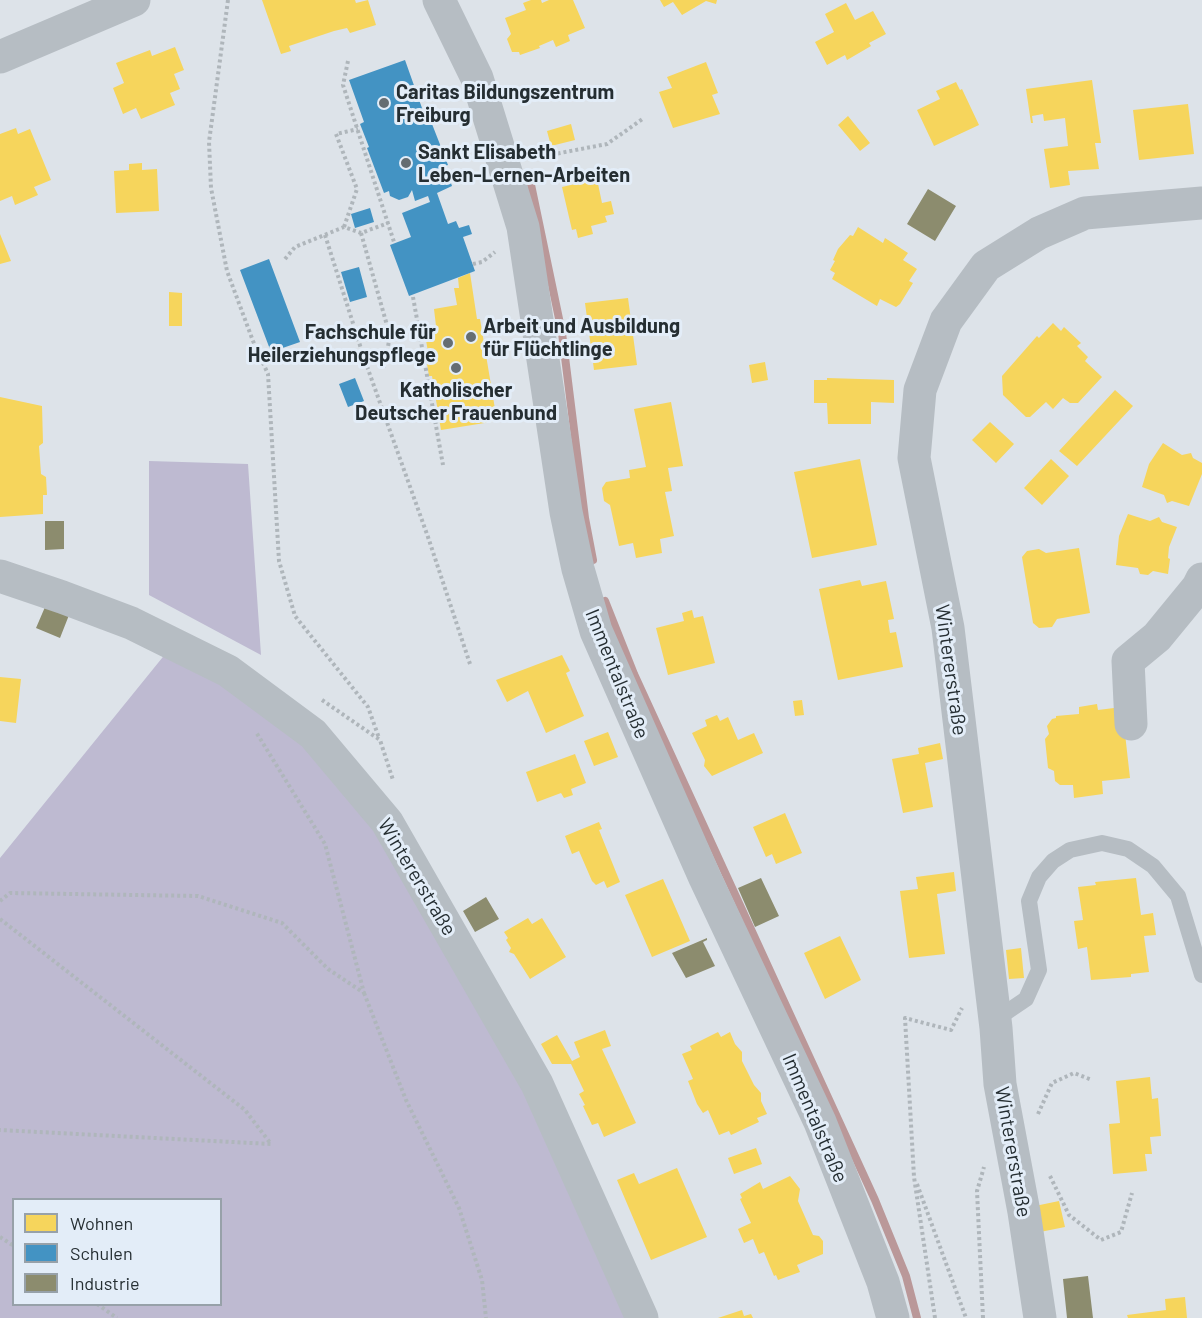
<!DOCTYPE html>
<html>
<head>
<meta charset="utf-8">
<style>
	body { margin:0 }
	#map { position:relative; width:1202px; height:1318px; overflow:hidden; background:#dde3e9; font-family:Barlow,sans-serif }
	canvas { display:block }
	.legend { position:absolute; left:12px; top:1198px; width:210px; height:108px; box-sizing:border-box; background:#e3edf8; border:2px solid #97a1a9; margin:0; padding:8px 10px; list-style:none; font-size:18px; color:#252e32 }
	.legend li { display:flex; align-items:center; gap:12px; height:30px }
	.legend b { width:30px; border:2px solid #97a1a9 }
</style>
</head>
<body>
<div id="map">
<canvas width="1202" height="1318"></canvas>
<ul class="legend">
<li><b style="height:16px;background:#f6d55c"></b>Wohnen</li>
<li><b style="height:16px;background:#4393c3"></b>Schulen</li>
<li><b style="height:16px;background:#8c8c6e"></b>Industrie</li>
</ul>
</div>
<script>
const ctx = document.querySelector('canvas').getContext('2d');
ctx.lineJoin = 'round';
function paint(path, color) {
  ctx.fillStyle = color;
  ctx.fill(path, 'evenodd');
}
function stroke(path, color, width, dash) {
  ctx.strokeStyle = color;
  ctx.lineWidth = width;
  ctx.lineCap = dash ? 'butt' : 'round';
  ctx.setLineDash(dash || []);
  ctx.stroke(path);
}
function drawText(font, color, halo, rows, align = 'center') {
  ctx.font = font + ' Barlow,sans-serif';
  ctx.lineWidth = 6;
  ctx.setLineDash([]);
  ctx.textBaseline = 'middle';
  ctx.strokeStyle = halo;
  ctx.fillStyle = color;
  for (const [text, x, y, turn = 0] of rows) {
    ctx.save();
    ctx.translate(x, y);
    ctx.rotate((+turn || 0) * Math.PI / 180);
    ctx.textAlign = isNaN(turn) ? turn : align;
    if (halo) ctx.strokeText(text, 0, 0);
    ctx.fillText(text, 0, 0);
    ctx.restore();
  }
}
const green = new Path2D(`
	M 149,461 L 248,464 L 261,655 L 149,595 Z
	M 175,642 L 241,670 L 389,820 L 643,1318 L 0,1318 L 0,858 ZM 14,1200 L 220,1200 L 220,1304 L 14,1304 Z`);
const homes = new Path2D(`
	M 262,0 L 355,0 L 356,3 L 368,0 L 376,25 L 350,33 L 347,28 L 334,31 L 289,46 L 291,51 L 281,54 Z
	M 531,0 L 541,0 L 542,3 L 549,0 L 573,0 L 585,28 L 568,35 L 570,41 L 556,47 L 553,40 L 539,46 L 540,48 L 520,55 L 519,52 L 512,52 L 507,39 L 511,34 L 505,18 L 526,10 L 523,3 Z
	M 660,0 L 717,0 L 716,4 L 706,1 L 682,15 L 673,2 L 664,7 Z
	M 846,3 L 855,20 L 873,11 L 886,34 L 869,43 L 871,46 L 847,60 L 845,55 L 827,65 L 815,42 L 834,32 L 825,14 Z
	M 175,47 L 184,70 L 174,74 L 180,89 L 170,93 L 175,105 L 141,119 L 136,108 L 123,114 L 113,88 L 124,83 L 116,63 L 150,50 L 152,56 Z
	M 706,62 L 718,93 L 712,95 L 720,114 L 673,128 L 659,92 L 672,88 L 667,77 Z
	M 1092,80 L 1101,143 L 1095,143 L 1099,169 L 1068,171 L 1070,185 L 1050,188 L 1044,149 L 1068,146 L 1065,118 L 1044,121 L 1043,114 L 1032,116 L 1033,123 L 1031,123 L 1026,89 Z
	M 956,82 L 960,90 L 962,89 L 979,125 L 934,146 L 917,110 L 940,99 L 936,91 Z
	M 1188,104 L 1194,154 L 1139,160 L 1133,110 Z
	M 848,116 L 870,143 L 860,151 L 838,125 Z
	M 571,124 L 575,140 L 551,146 L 547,131 Z
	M 16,128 L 18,134 L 30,129 L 51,180 L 34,187 L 38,195 L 15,205 L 12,196 L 0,201 L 0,134 Z
	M 142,163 L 142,170 L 157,169 L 159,211 L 116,213 L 114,171 L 129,170 L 129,164 Z
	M 597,179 L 602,203 L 611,201 L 614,214 L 605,216 L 607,222 L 591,226 L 593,234 L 578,238 L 576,229 L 572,230 L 562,187 Z
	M 858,227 L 883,243 L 885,238 L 908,253 L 903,260 L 917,269 L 909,281 L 913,283 L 900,304 L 896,307 L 880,299 L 877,306 L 832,279 L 835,273 L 830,270 L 835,261 L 833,260 L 838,249 L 850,235 L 853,236 Z
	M 0,234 L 11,261 L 0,264 Z
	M 470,273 L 477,319 L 480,319 L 497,421 L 441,430 L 432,376 L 429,376 L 425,352 L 428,352 L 424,328 L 436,326 L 434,309 L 457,305 L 454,288 L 459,288 L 458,278 Z
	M 169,292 L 182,293 L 182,326 L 169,326 Z
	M 628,298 L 637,365 L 594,370 L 585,303 Z
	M 1053,323 L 1061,331 L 1064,327 L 1081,343 L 1077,346 L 1088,357 L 1085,361 L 1102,377 L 1078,403 L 1070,403 L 1063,398 L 1053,409 L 1046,402 L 1030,417 L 1026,417 L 1003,395 L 1002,376 L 1037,336 L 1039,338 Z
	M 765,362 L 768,380 L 752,383 L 749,365 Z
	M 827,378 L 894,380 L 894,403 L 871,402 L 871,424 L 828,424 L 827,403 L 814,403 L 814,380 L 827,380 Z
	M 1115,390 L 1133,406 L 1077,466 L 1059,451 Z
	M 0,397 L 42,406 L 43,443 L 39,446 L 41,474 L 46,477 L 47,495 L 43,495 L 43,514 L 0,517 Z
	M 671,402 L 683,466 L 668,468 L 672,491 L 665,492 L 674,536 L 660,539 L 662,553 L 636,558 L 633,543 L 619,546 L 610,505 L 604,501 L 602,488 L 606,482 L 630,478 L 629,470 L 646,467 L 634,409 Z
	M 990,422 L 1014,444 L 996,463 L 972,440 Z
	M 1163,443 L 1182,455 L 1191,453 L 1193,458 L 1202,463 L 1202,474 L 1189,506 L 1172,501 L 1167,503 L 1164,495 L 1142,487 L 1149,464 Z
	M 860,459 L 877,545 L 812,558 L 794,472 Z
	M 1051,459 L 1069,476 L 1042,505 L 1024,488 Z
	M 1128,514 L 1150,521 L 1159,517 L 1162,522 L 1177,527 L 1169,547 L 1168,558 L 1170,559 L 1168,574 L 1153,571 L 1148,575 L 1140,574 L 1138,568 L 1116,565 L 1119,536 Z
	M 1079,548 L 1090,613 L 1057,619 L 1052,627 L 1039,628 L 1033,623 L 1022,557 L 1027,551 L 1039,549 L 1046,553 Z
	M 860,580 L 862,586 L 886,581 L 894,619 L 888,620 L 890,633 L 896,632 L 903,667 L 838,680 L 819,589 Z
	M 692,610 L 694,618 L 703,616 L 715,663 L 668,675 L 656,628 L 684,621 L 682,613 Z
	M 562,655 L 570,671 L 566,673 L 584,716 L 546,733 L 528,691 L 507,702 L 496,680 Z
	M 0,677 L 21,679 L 16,723 L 0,721 Z
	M 802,700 L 804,715 L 795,716 L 793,701 Z
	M 1097,704 L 1098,710 L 1122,707 L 1130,778 L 1102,781 L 1103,794 L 1074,798 L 1073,785 L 1060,785 L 1055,781 L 1054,771 L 1048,768 L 1045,739 L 1049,734 L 1047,726 L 1052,719 L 1056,718 L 1056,716 L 1079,714 L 1079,707 Z
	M 717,715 L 720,721 L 728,717 L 738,740 L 754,733 L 763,753 L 712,776 L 704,766 L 705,760 L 692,733 L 707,726 L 705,720 Z
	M 608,732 L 618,757 L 594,766 L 584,741 Z
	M 940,743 L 943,759 L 925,763 L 933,807 L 903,813 L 892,759 L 919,754 L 918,748 Z
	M 575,754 L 586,783 L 571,789 L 573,795 L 564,798 L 561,793 L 537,802 L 526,772 Z
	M 785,813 L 802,853 L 776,864 L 772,854 L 766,857 L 753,827 Z
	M 599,822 L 602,829 L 599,830 L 620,882 L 607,888 L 604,881 L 596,885 L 592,881 L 579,851 L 572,854 L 565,836 Z
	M 954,872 L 956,891 L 937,894 L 945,954 L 909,958 L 900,891 L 918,889 L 916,877 Z
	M 1136,878 L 1141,915 L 1153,913 L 1156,935 L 1144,936 L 1149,972 L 1131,974 L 1131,977 L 1091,980 L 1087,947 L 1078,949 L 1074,921 L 1083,920 L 1078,887 L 1096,885 L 1095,882 Z
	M 663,879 L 690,941 L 652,957 L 625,895 Z
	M 528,918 L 532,924 L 542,918 L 566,957 L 530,979 L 514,954 L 509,952 L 511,948 L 506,940 L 508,938 L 504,932 Z
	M 840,936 L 861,980 L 825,999 L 804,953 Z
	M 1021,948 L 1024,978 L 1009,979 L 1006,950 Z
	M 605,1030 L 611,1046 L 602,1049 L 636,1123 L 604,1137 L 598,1123 L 592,1125 L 583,1106 L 585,1105 L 579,1094 L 584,1091 L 571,1064 L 552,1064 L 541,1044 L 557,1035 L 572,1061 L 580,1057 L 574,1042 Z
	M 718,1032 L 721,1037 L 730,1032 L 735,1044 L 742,1052 L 742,1061 L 754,1085 L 761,1093 L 761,1101 L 767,1114 L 757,1118 L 759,1122 L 731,1135 L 729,1131 L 719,1135 L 708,1110 L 703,1113 L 697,1104 L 688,1081 L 693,1079 L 682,1054 L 692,1050 L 690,1046 Z
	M 1150,1077 L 1152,1099 L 1158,1098 L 1161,1136 L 1150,1137 L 1152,1154 L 1145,1154 L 1147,1171 L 1113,1174 L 1109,1124 L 1120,1123 L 1116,1081 Z
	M 756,1148 L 762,1164 L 734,1174 L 728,1158 Z
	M 677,1168 L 707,1237 L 651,1260 L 617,1180 L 634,1173 L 639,1184 Z
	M 790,1176 L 800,1189 L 798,1201 L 813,1235 L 819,1236 L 823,1241 L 823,1254 L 797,1265 L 800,1272 L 778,1280 L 776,1275 L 774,1276 L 764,1252 L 759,1254 L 753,1239 L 744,1243 L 738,1229 L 751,1223 L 740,1199 L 742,1198 L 740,1194 L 760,1182 L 763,1189 Z
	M 1059,1201 L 1065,1227 L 1040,1232 L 1035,1206 Z
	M 1185,1297 L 1187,1318 L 1128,1318 L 1127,1315 L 1166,1310 L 1165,1299 Z
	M 742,1310 L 744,1316 L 751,1314 L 753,1318 L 718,1318 Z`);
const schools = new Path2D(`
	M 405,60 L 428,125 L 432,124 L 448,165 L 445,166 L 452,186 L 437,193 L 448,224 L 456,221 L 459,228 L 469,225 L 472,234 L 463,237 L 475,271 L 409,296 L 390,245 L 411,237 L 402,213 L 430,202 L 428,196 L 415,201 L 412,190 L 408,197 L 399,200 L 390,196 L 389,191 L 384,193 L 367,148 L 369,147 L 360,124 L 364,122 L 349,80 Z
	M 370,208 L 374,222 L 355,228 L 351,214 Z
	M 269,259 L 300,342 L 271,352 L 240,270 Z
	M 359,267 L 367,297 L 350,302 L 341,272 Z
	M 355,378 L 364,401 L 348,407 L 339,384 Z`);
const industry = new Path2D(`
	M 928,189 L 956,206 L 935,241 L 907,224 Z
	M 45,521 L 64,521 L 64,549 L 45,550 Z
	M 48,600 L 71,610 L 60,638 L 36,628 Z
	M 761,878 L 779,916 L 755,927 L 738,888 Z
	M 486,897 L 499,919 L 475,932 L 463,911 Z
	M 707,938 L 707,940 L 703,942 L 715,966 L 686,978 L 672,953 Z
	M 1088,1276 L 1093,1318 L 1067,1318 L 1063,1279 Z`);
const stream = new Path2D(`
	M 529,175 L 562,333 L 585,518 L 593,560
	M 605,601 L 634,674 L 875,1200 L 906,1276 L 917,1318`);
const path = new Path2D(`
	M 228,0 L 209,142 L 211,188 L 227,271 L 253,341 L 268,374 L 279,561 L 295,616 L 368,707 L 379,738
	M 348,61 L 343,85 L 394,242
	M 534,158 L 607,144 L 644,118
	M 344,227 L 357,189 L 336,134 L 358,129
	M 361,233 L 390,336 L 384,367
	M 325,235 L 364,358 L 428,537 L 470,664
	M 285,259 L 295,247 L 344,227 L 361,233 L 388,223
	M 473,264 L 482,262 L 495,252
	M 413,297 L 443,465
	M 322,700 L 380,740 L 393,780
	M 0,901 L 10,893 L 198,896 L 282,923 L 328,969 L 364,993 L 325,844 L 256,732
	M 0,919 L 245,1110 L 271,1144 L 0,1130
	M 364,993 L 406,1100 L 459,1208 L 482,1280 L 486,1318
	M 1038,1114 L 1052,1083 L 1074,1073 L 1092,1080
	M 1050,1176 L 1069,1215 L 1101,1240 L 1121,1232 L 1132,1193
	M 917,1184 L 966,1318
	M 0,1237 L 14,1246
	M 97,1304 L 117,1318
	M 935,1318 L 914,1177 L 905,1018 L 951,1030 L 962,1008
	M 983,1318 L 977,1191 L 984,1167`);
const lane = new Path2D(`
	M 995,1020 L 1026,999 L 1039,970 L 1029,901 L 1039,877 L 1053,861 L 1070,850 L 1102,843 L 1128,849 L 1153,866 L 1178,896 L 1202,975`);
const street = new Path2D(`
	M 439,0 L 477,78 L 523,227 L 566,512 L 578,569 L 596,631 L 705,878 L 820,1122 L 883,1282 L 893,1318
	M 0,57 L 134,0
	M 0,576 L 62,597 L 131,623 L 228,671 L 313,734 L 387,822 L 537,1084 L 642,1318
	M 1131,724 L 1128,661 L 1157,637 L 1198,587 L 1202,579
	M 1040,1318 L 1024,1212 L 1000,1084 L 996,1028 L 948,628 L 914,458 L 920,390 L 946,321 L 986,266 L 1039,233 L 1085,213 L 1202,203`);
const markers = [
	[384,103,6,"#656d72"],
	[406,163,6,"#656d72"],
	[471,337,6,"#656d72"],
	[448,343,6,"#656d72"],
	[456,368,6,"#656d72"]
];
const poiNames = [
	["Caritas Bildungszentrum",396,92],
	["Freiburg",396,115],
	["Sankt Elisabeth",418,152],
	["Leben-Lernen-Arbeiten",418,175],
	["Arbeit und Ausbildung",483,326],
	["für Flüchtlinge",483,349],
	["Fachschule für",436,332,"right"],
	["Heilerziehungspflege",436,355,"right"],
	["Katholischer",456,390,"center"],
	["Deutscher Frauenbund",456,413,"center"]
];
const streetNames = [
	["Wintererstraße",951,670,82],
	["Immentalstraße",617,674,68],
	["Wintererstraße",417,877,59],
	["Immentalstraße",815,1118,67],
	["Wintererstraße",1013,1152,80]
];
paint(green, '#bebad1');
paint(homes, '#f6d55c');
paint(schools, '#4393c3');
paint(industry, '#8c8c6e');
stroke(stream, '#ba9899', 8);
stroke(path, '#afb6bb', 4, [3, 3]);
stroke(lane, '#b6bdc3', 16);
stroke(street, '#b6bdc3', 33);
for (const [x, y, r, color] of markers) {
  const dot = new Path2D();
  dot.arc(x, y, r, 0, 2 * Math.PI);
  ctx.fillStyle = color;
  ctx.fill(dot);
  stroke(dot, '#e3edf8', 2);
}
drawText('bold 20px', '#252e32', '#e3edf8', poiNames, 'left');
drawText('20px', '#252e32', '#e3edf8', streetNames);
</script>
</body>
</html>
